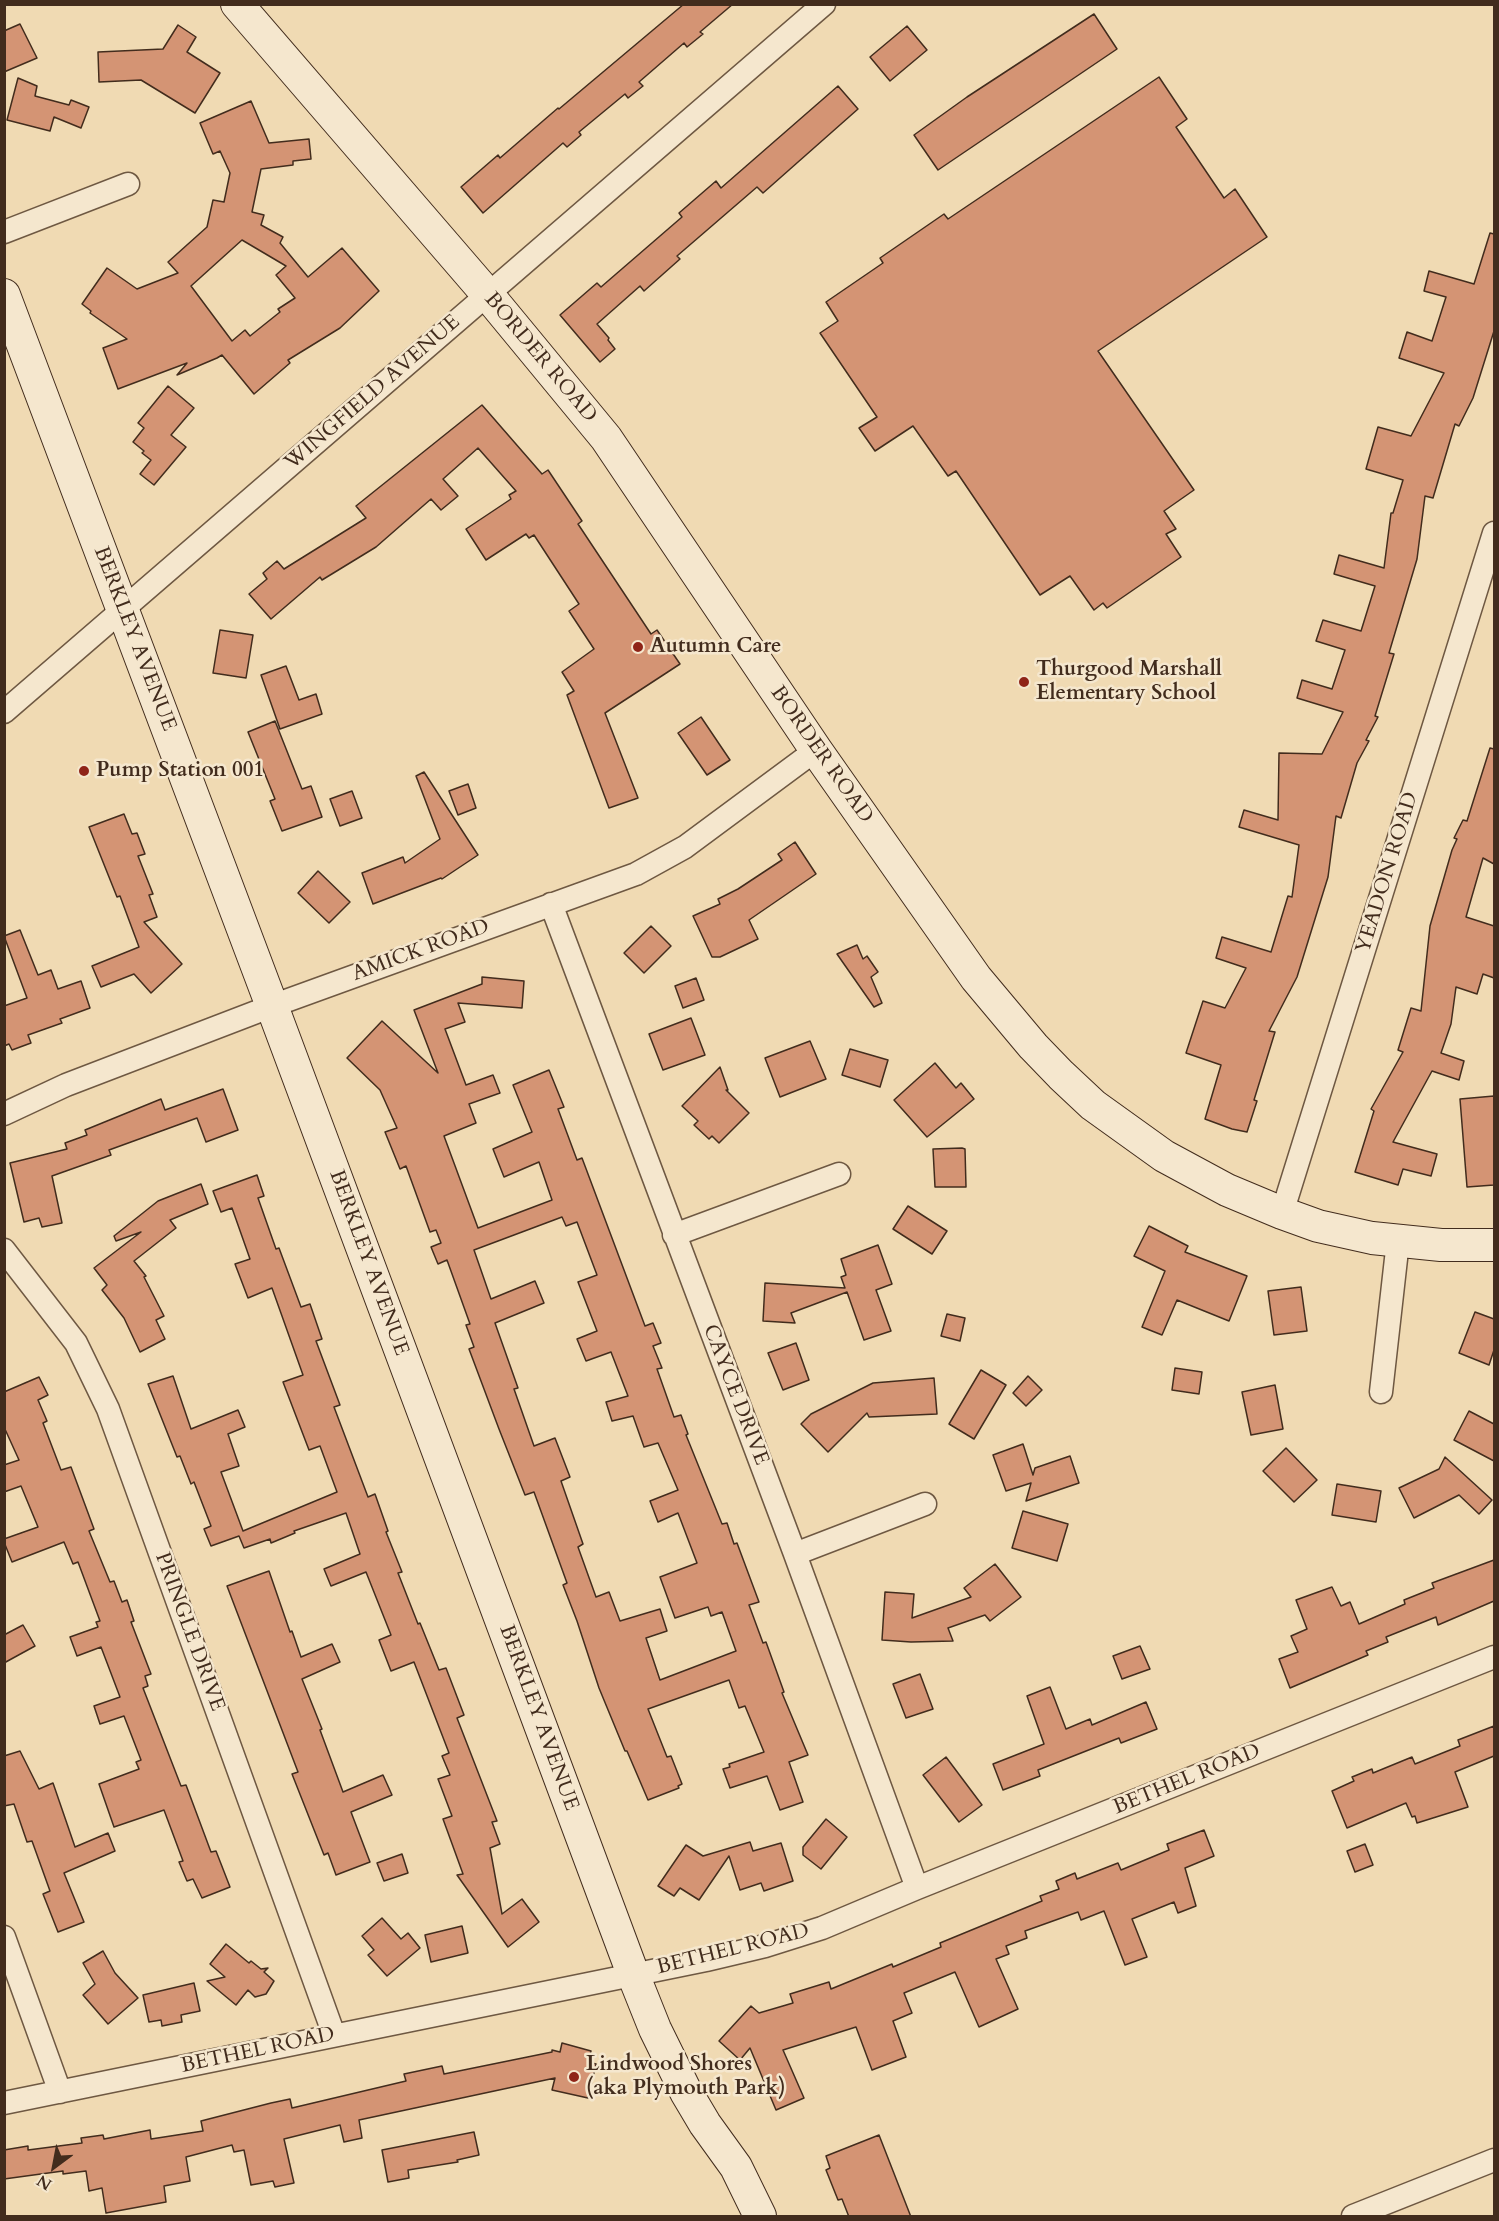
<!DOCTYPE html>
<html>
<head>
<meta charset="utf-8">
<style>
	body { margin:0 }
	#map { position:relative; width:1499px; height:2221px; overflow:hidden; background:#f0dab3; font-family:Cardo,serif }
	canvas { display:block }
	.frame { position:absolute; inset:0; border:6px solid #422c1d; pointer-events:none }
	.north { position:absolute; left:24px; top:2137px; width:60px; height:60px; -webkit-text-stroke:4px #f5e7ce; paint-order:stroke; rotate:212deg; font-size:16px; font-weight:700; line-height:24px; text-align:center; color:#422c1d }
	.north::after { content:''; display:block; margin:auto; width:21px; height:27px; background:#422c1d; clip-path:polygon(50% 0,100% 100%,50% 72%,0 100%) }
</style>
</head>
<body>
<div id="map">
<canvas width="1499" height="2221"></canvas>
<div class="frame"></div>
<div class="north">N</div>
</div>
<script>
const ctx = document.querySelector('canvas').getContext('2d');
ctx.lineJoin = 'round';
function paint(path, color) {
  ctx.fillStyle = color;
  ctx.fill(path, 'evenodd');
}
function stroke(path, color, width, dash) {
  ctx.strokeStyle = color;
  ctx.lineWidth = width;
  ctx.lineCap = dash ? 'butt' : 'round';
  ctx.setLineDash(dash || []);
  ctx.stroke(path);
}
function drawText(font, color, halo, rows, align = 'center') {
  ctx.font = font + ' Cardo,serif';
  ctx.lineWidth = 5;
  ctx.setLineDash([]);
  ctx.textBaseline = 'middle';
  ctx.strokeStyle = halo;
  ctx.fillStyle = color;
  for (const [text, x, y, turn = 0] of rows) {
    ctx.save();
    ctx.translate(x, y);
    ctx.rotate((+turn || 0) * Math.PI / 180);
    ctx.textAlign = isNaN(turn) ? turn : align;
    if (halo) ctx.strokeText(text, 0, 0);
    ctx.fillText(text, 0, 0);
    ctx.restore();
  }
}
const building = new Path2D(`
	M 684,4 L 733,4 L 700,32 L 703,34 L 687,47 L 684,43 L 639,82 L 643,86 L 628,98 L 625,94 L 579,132 L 581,135 L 567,147 L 563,143 L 483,213 L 461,187 L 498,155 L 500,158 L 558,108 L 559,109 Z
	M 1094,14 L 1117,49 L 938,170 L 914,135 L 967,97 Z
	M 20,24 L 37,58 L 4,72 L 4,31 Z
	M 178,25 L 196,37 L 187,52 L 220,73 L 195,113 L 141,80 L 99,82 L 98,52 L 163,49 Z
	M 907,26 L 927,50 L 890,81 L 870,57 Z
	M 1159,77 L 1187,119 L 1176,127 L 1224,198 L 1235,189 L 1267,237 L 1098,351 L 1194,490 L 1164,511 L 1176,529 L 1166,534 L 1181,557 L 1107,608 L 1103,603 L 1094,610 L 1070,576 L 1040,595 L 956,471 L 948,476 L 913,426 L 875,451 L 859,428 L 877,417 L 820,333 L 838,321 L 826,302 L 883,263 L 880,258 L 944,214 L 948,219 Z
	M 18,78 L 37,86 L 35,96 L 69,105 L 71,100 L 89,107 L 81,128 L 54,117 L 50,131 L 7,120 Z
	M 838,86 L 858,109 L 763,193 L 757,187 L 677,256 L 680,259 L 644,291 L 640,286 L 597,324 L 609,338 L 608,340 L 615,349 L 600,362 L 560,315 L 597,283 L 601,287 L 682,217 L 679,213 L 716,181 L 721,188 Z
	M 251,101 L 269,143 L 309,139 L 311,159 L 293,161 L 293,165 L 261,169 L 252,212 L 264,215 L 261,225 L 283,237 L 280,243 L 308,277 L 342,248 L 379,291 L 340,328 L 288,360 L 290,363 L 254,394 L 222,355 L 217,358 L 177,375 L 187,363 L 118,389 L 103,348 L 127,339 L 90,313 L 91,311 L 82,304 L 107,268 L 137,289 L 178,273 L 168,262 L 207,227 L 213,200 L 224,202 L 230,173 L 220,151 L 213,154 L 200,123 ZM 242,240 L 286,266 L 276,275 L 295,298 L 278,309 L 280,312 L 250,336 L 245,330 L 232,341 L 191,286 Z
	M 1490,233 L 1494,234 L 1494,331 L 1473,398 L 1459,426 L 1455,424 L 1433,498 L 1425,496 L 1417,559 L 1389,653 L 1394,654 L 1375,716 L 1378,717 L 1366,740 L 1369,741 L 1357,763 L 1341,818 L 1336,816 L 1328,877 L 1297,977 L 1269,1031 L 1275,1032 L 1254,1100 L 1257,1101 L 1247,1132 L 1232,1129 L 1205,1119 L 1221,1065 L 1186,1053 L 1203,1001 L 1225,1008 L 1246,968 L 1216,958 L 1222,937 L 1271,952 L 1288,896 L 1292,897 L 1299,845 L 1239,827 L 1244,810 L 1278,820 L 1279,753 L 1322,754 L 1343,712 L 1297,698 L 1302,680 L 1332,689 L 1345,650 L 1316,641 L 1323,620 L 1361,631 L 1375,586 L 1334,574 L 1339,555 L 1384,568 L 1391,513 L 1393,513 L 1403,480 L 1366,469 L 1378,427 L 1411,436 L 1444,373 L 1399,358 L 1407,332 L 1432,341 L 1446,297 L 1424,291 L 1429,271 L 1474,284 Z
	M 168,386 L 194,408 L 171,435 L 186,447 L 154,485 L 140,474 L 151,460 L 142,453 L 144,451 L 133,442 L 144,428 L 138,423 Z
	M 482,405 L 542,474 L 548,470 L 582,521 L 578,524 L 651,634 L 657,630 L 680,664 L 605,713 L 638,798 L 609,808 L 567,695 L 574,691 L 562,672 L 594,649 L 569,611 L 579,604 L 534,535 L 529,538 L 526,534 L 486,560 L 466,529 L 511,499 L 509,495 L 516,491 L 478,448 L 443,479 L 458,496 L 441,510 L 431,499 L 376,547 L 322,580 L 320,577 L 271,619 L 249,594 L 267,579 L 263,573 L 277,561 L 284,569 L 366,518 L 356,506 Z
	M 220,630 L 253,635 L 246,678 L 213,673 Z
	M 286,666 L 299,700 L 316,694 L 322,714 L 280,729 L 261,675 Z
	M 701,717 L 730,760 L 707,775 L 678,733 Z
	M 275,721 L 302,789 L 311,786 L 322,817 L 282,831 L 270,801 L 275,799 L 248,732 Z
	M 1490,748 L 1494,749 L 1494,864 L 1483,858 L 1466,917 L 1494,926 L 1494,978 L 1483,974 L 1477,994 L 1456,987 L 1451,1024 L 1441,1053 L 1464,1061 L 1459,1080 L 1432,1071 L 1393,1142 L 1437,1154 L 1431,1176 L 1403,1169 L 1398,1185 L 1355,1172 L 1374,1111 L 1371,1109 L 1403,1052 L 1398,1050 L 1411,1008 L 1421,1011 L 1430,926 L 1452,850 L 1457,839 L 1454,838 L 1463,820 L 1467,821 Z
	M 424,772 L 478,855 L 442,879 L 441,878 L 373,904 L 362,873 L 403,857 L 405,863 L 440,839 L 416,776 Z
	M 468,784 L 476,808 L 458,815 L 449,791 Z
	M 352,791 L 362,818 L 340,826 L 330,799 Z
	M 124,814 L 132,834 L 137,833 L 145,854 L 138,856 L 153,894 L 149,895 L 157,917 L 144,922 L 182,964 L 151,993 L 134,974 L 101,987 L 92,966 L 139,947 L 120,896 L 117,897 L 89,827 Z
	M 795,842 L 816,874 L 749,920 L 758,939 L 720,957 L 712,957 L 693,916 L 720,904 L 718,899 L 738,889 L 782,860 L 778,854 Z
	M 318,871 L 350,902 L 329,923 L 298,893 Z
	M 651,926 L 671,946 L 644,973 L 624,953 Z
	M 20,930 L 38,975 L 51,970 L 58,989 L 81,981 L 90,1008 L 60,1019 L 62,1023 L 28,1035 L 31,1043 L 12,1050 L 9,1044 L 4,1046 L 4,1006 L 27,998 L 4,936 Z
	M 857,945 L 863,959 L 867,956 L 878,972 L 871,977 L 882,1003 L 874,1007 L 837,954 Z
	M 482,977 L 524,981 L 522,1008 L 458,1003 L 465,1022 L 445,1029 L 466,1085 L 493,1075 L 500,1093 L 469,1104 L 476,1123 L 444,1136 L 478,1228 L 552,1200 L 539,1162 L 504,1177 L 493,1149 L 532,1132 L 513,1085 L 549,1070 L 564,1107 L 558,1109 L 577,1160 L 582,1158 L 645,1326 L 653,1323 L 661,1343 L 653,1346 L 662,1368 L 657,1369 L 674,1417 L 681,1415 L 688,1434 L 686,1435 L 722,1524 L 727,1523 L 734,1544 L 737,1543 L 759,1602 L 749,1605 L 763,1643 L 766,1642 L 784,1692 L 782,1693 L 808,1755 L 789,1762 L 803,1802 L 780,1810 L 767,1776 L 730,1788 L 723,1769 L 730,1767 L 729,1764 L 764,1752 L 745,1706 L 739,1708 L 729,1680 L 648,1709 L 667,1757 L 671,1756 L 682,1784 L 678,1786 L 679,1788 L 648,1800 L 627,1751 L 625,1751 L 599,1688 L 577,1621 L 563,1585 L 567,1583 L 534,1492 L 525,1495 L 499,1429 L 469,1349 L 474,1347 L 466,1325 L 470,1324 L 447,1260 L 438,1264 L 431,1247 L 441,1243 L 436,1230 L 430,1232 L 406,1166 L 400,1169 L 385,1132 L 397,1128 L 380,1090 L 347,1058 L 382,1021 L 438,1073 L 414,1010 L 482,984 ZM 562,1217 L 566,1226 L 577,1222 L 597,1275 L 578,1282 L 597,1331 L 577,1339 L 586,1361 L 611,1352 L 628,1396 L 606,1402 L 612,1421 L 633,1416 L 644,1447 L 658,1443 L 678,1490 L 650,1501 L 658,1522 L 678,1513 L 697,1563 L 660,1577 L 675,1618 L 708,1607 L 711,1616 L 722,1612 L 736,1651 L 660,1680 L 646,1638 L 667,1631 L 660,1609 L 620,1621 L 609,1592 L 596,1597 L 578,1547 L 583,1544 L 561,1481 L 570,1477 L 555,1438 L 534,1446 L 514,1389 L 518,1388 L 495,1323 L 544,1303 L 535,1281 L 491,1299 L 474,1250 Z
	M 696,978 L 704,1000 L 683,1008 L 675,986 Z
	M 691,1018 L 705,1055 L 663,1070 L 649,1034 Z
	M 810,1041 L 826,1079 L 780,1097 L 765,1058 Z
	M 850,1049 L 888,1060 L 880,1087 L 842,1075 Z
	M 935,1063 L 956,1088 L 961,1083 L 974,1099 L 927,1137 L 894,1100 Z
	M 720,1067 L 728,1090 L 726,1090 L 749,1113 L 719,1143 L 712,1136 L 709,1139 L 694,1125 L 698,1121 L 682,1106 Z
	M 223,1089 L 238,1130 L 206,1142 L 197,1118 L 109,1150 L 111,1155 L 52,1176 L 62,1223 L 42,1227 L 39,1218 L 24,1222 L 10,1163 L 67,1149 L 65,1143 L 87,1135 L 85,1130 L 161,1099 L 165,1110 Z
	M 1494,1096 L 1494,1185 L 1467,1187 L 1460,1099 Z
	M 962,1148 L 965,1149 L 966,1187 L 935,1187 L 933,1149 Z
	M 257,1175 L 264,1196 L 258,1198 L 276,1249 L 279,1248 L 301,1307 L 310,1304 L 322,1339 L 316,1341 L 340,1405 L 334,1407 L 368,1497 L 375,1494 L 388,1531 L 386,1532 L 402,1572 L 398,1573 L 418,1624 L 420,1623 L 439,1670 L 446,1668 L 464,1715 L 457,1718 L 497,1821 L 492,1822 L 500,1844 L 490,1848 L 502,1914 L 522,1899 L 539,1922 L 508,1947 L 457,1875 L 463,1874 L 443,1819 L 452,1816 L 438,1779 L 450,1775 L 442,1756 L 449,1753 L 414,1662 L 391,1671 L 379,1640 L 391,1635 L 366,1572 L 331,1586 L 324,1569 L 360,1554 L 346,1513 L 294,1531 L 295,1533 L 271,1543 L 270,1539 L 244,1548 L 239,1536 L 211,1546 L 204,1529 L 211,1526 L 194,1482 L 191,1484 L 180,1456 L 177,1457 L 148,1384 L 173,1376 L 191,1429 L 238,1410 L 245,1427 L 228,1434 L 239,1466 L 221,1472 L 243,1531 L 337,1492 L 320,1446 L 309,1450 L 283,1382 L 303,1375 L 272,1288 L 248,1298 L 235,1264 L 250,1259 L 232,1208 L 221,1212 L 213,1191 Z
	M 201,1184 L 208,1204 L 170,1220 L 176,1228 L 134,1261 L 146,1276 L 144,1277 L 164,1316 L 156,1320 L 165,1339 L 140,1352 L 124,1318 L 102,1290 L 107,1285 L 94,1268 L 141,1232 L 116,1241 L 114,1236 L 158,1201 Z
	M 908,1206 L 947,1231 L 932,1254 L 893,1229 Z
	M 1149,1226 L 1188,1246 L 1185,1252 L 1247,1276 L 1229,1321 L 1177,1300 L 1162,1335 L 1142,1327 L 1165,1271 L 1134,1256 Z
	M 878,1245 L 892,1284 L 876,1290 L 891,1331 L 864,1340 L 847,1292 L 791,1313 L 795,1323 L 763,1321 L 765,1283 L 845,1288 L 841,1277 L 846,1275 L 841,1259 Z
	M 1301,1287 L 1307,1331 L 1274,1335 L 1268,1291 Z
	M 1475,1312 L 1494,1319 L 1494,1350 L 1489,1365 L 1459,1353 Z
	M 947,1314 L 965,1318 L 960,1341 L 941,1336 Z
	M 796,1343 L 809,1380 L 783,1390 L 768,1353 Z
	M 1175,1368 L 1202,1372 L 1199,1394 L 1172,1390 Z
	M 981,1370 L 1006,1385 L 974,1439 L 949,1424 Z
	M 1028,1376 L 1042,1390 L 1026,1406 L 1013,1393 Z
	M 39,1377 L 48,1395 L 38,1400 L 47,1421 L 43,1423 L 61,1470 L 71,1467 L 94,1529 L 89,1531 L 110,1582 L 114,1581 L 122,1602 L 127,1600 L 134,1621 L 131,1622 L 151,1674 L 145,1676 L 148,1686 L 143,1688 L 181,1786 L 186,1785 L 211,1852 L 216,1851 L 230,1887 L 202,1898 L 193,1879 L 187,1881 L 179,1862 L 183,1861 L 164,1810 L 114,1827 L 99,1784 L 139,1769 L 136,1762 L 141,1760 L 124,1716 L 100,1724 L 94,1706 L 120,1697 L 101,1647 L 77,1656 L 70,1637 L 98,1627 L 96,1622 L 100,1621 L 78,1562 L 73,1564 L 64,1542 L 12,1562 L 4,1542 L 4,1539 L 38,1527 L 21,1486 L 4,1492 L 4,1465 L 19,1460 L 4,1427 L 4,1392 Z
	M 934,1378 L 937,1414 L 869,1417 L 867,1413 L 828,1452 L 801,1424 L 811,1414 L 873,1383 Z
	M 1275,1385 L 1283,1429 L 1251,1435 L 1242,1392 Z
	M 1469,1411 L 1494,1424 L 1494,1461 L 1454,1440 Z
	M 1023,1444 L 1033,1475 L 1035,1468 L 1070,1456 L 1079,1483 L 1026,1501 L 1031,1483 L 1006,1491 L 993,1455 Z
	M 1286,1448 L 1317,1480 L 1294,1502 L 1263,1471 Z
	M 1445,1457 L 1492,1500 L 1479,1514 L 1459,1495 L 1414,1518 L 1399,1488 L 1439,1469 Z
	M 1337,1484 L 1381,1491 L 1376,1522 L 1332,1515 Z
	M 1023,1511 L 1068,1524 L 1057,1561 L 1012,1548 Z
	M 1494,1560 L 1494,1601 L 1438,1625 L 1436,1617 L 1386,1637 L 1388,1642 L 1366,1651 L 1368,1655 L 1290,1688 L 1279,1659 L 1298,1652 L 1291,1636 L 1307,1629 L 1296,1600 L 1332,1587 L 1341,1606 L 1350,1602 L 1359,1624 L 1405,1604 L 1404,1600 L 1434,1588 L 1432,1583 Z
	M 995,1564 L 1021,1597 L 990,1621 L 985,1615 L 948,1628 L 953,1641 L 911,1642 L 882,1640 L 885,1592 L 914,1594 L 912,1618 L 971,1597 L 964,1588 Z
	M 269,1571 L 290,1632 L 292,1631 L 301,1657 L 332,1644 L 340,1662 L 302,1679 L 322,1729 L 320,1730 L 343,1792 L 383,1775 L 392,1795 L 351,1812 L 370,1862 L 336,1875 L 328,1853 L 324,1855 L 292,1774 L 298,1772 L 227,1586 Z
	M 23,1625 L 35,1646 L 4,1663 L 4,1635 Z
	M 1140,1646 L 1150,1669 L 1122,1679 L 1113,1656 Z
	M 920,1674 L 933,1709 L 906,1718 L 893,1684 Z
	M 1050,1687 L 1066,1729 L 1090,1719 L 1092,1725 L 1146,1702 L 1157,1729 L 1121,1743 L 1119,1738 L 1038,1770 L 1040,1776 L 1003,1790 L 993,1764 L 1044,1744 L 1027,1696 Z
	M 1494,1726 L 1494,1756 L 1455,1772 L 1468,1807 L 1417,1823 L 1415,1816 L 1412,1817 L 1406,1803 L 1347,1828 L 1332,1791 L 1354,1781 L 1352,1777 L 1372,1769 L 1373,1773 L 1412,1757 L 1415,1764 L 1460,1746 L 1458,1740 Z
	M 20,1751 L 39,1789 L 53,1783 L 75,1847 L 108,1833 L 115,1851 L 64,1873 L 84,1922 L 58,1932 L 43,1894 L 50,1891 L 32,1841 L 27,1842 L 14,1804 L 4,1806 L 4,1756 Z
	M 946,1757 L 982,1805 L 959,1822 L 923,1775 Z
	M 826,1819 L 847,1837 L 821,1869 L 803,1855 L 803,1847 Z
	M 1204,1830 L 1214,1856 L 1185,1868 L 1196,1906 L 1178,1913 L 1174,1902 L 1132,1919 L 1147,1957 L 1125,1965 L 1104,1911 L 1081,1920 L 1078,1912 L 1025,1931 L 1027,1938 L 1006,1946 L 1009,1954 L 996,1959 L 1018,2009 L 979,2027 L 955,1972 L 904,1993 L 912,2013 L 893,2021 L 906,2057 L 872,2070 L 856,2027 L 783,2050 L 804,2098 L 776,2110 L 750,2048 L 740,2060 L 719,2041 L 751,2006 L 759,2013 L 793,2003 L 790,1994 L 829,1982 L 831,1989 L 892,1964 L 893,1967 L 941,1947 L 940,1943 L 1042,1901 L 1040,1896 L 1059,1889 L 1056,1881 L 1075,1873 L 1077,1879 L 1118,1863 L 1121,1870 L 1169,1850 L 1167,1844 Z
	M 750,1842 L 753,1851 L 781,1843 L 793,1881 L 764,1891 L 761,1883 L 740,1890 L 729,1856 L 699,1900 L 680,1888 L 674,1896 L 658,1886 L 686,1845 L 703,1856 Z
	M 1365,1844 L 1373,1865 L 1355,1872 L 1347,1851 Z
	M 402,1854 L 408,1873 L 384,1881 L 377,1863 Z
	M 382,1918 L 401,1939 L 408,1933 L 420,1948 L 387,1976 L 368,1955 L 374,1950 L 362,1936 Z
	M 462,1926 L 468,1953 L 431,1962 L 425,1935 Z
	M 226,1944 L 249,1963 L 251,1961 L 261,1969 L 268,1968 L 264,1972 L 274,1981 L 266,1994 L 255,1997 L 248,1990 L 236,2005 L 207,1981 L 225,1977 L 210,1964 Z
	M 103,1951 L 115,1973 L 138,1998 L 108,2024 L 83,1995 L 95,1984 L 83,1963 Z
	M 194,1983 L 200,2011 L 181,2015 L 182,2022 L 162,2026 L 161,2020 L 149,2022 L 143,1995 Z
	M 562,2043 L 591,2051 L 588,2062 L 596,2064 L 588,2098 L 552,2090 L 555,2078 L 359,2120 L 362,2138 L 344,2142 L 340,2125 L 284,2139 L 294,2183 L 275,2187 L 273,2181 L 251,2185 L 244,2150 L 234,2152 L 232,2145 L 186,2157 L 190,2181 L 164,2186 L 166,2202 L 106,2213 L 102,2188 L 89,2191 L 86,2171 L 63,2174 L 63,2171 L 4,2179 L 4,2150 L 28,2146 L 28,2150 L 82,2143 L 81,2138 L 103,2135 L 104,2139 L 150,2130 L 151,2139 L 203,2131 L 201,2121 L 271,2103 L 290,2099 L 292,2108 L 406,2081 L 404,2074 L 442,2066 L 444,2074 L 552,2052 L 552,2050 L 560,2052 Z
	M 474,2132 L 479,2155 L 457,2160 L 458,2162 L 408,2170 L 409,2178 L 388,2182 L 382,2150 Z
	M 879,2135 L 911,2217 L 849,2217 L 842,2199 L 838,2200 L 826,2170 L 830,2168 L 826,2156 Z`);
const street = new Path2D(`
	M 4,232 L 128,184
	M 4,712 L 824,4
	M 551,904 L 795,1554 L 917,1888
	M 4,1114 L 66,1085 L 272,1006 L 636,874 L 685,847 L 816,750
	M 1282,1213 L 1494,533
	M 674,1235 L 839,1174
	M 4,1250 L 76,1343 L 108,1409 L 334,2035
	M 1381,1392 L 1398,1241
	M 795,1554 L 925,1504
	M 4,1937 L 60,2092
	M 4,2103 L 706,1960 L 765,1946 L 822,1928 L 917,1888 L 1494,1657
	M 1353,2216 L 1494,2160`);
const secondary = new Path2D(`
	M 237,4 L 488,295 L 606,438 L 816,750 L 976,978 L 1033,1046 L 1061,1075 L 1093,1105 L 1164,1156 L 1227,1190 L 1282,1213 L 1318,1226 L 1372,1238 L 1441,1245 L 1494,1245
	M 4,295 L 272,1006 L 633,1974 L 655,2029 L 686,2092 L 705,2124 L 736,2167 L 760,2216`);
const markers = [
	[638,647,6,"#8f2418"],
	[1024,682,6,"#8f2418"],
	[84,771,6,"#8f2418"],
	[574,2077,6,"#8f2418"]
];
const streetNames = [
	["BORDER ROAD",540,358,50],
	["WINGFIELD AVENUE",373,393,-41],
	["BERKLEY AVENUE",134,639,69],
	["BORDER ROAD",821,755,55],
	["YEADON ROAD",1388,873,-73],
	["AMICK ROAD",421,951,-20],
	["BERKLEY AVENUE",368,1263,70],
	["CAYCE DRIVE",735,1395,69],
	["PRINGLE DRIVE",189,1632,70],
	["BERKLEY AVENUE",538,1718,70],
	["BETHEL ROAD",1187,1780,-22],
	["BETHEL ROAD",733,1950,-14],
	["BETHEL ROAD",258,2051,-12]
];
const poiNames = [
	["Autumn Care",650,647],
	["Thurgood Marshall",1036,670],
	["Elementary School",1036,694],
	["Pump Station 001",96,771],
	["Lindwood Shores",586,2065],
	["(aka Plymouth Park)",586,2089]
];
paint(building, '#d49474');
stroke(building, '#422c1d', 1.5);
stroke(street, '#6e5842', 25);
stroke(secondary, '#422c1d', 34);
stroke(street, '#f5e7ce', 22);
stroke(secondary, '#f5e7ce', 32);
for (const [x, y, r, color] of markers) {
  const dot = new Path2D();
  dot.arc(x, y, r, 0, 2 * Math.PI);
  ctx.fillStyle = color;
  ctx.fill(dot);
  stroke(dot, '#f5e7ce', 2);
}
drawText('21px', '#422c1d', '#f5e7ce', streetNames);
drawText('bold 21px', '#422c1d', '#f5e7ce', poiNames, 'left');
</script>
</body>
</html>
